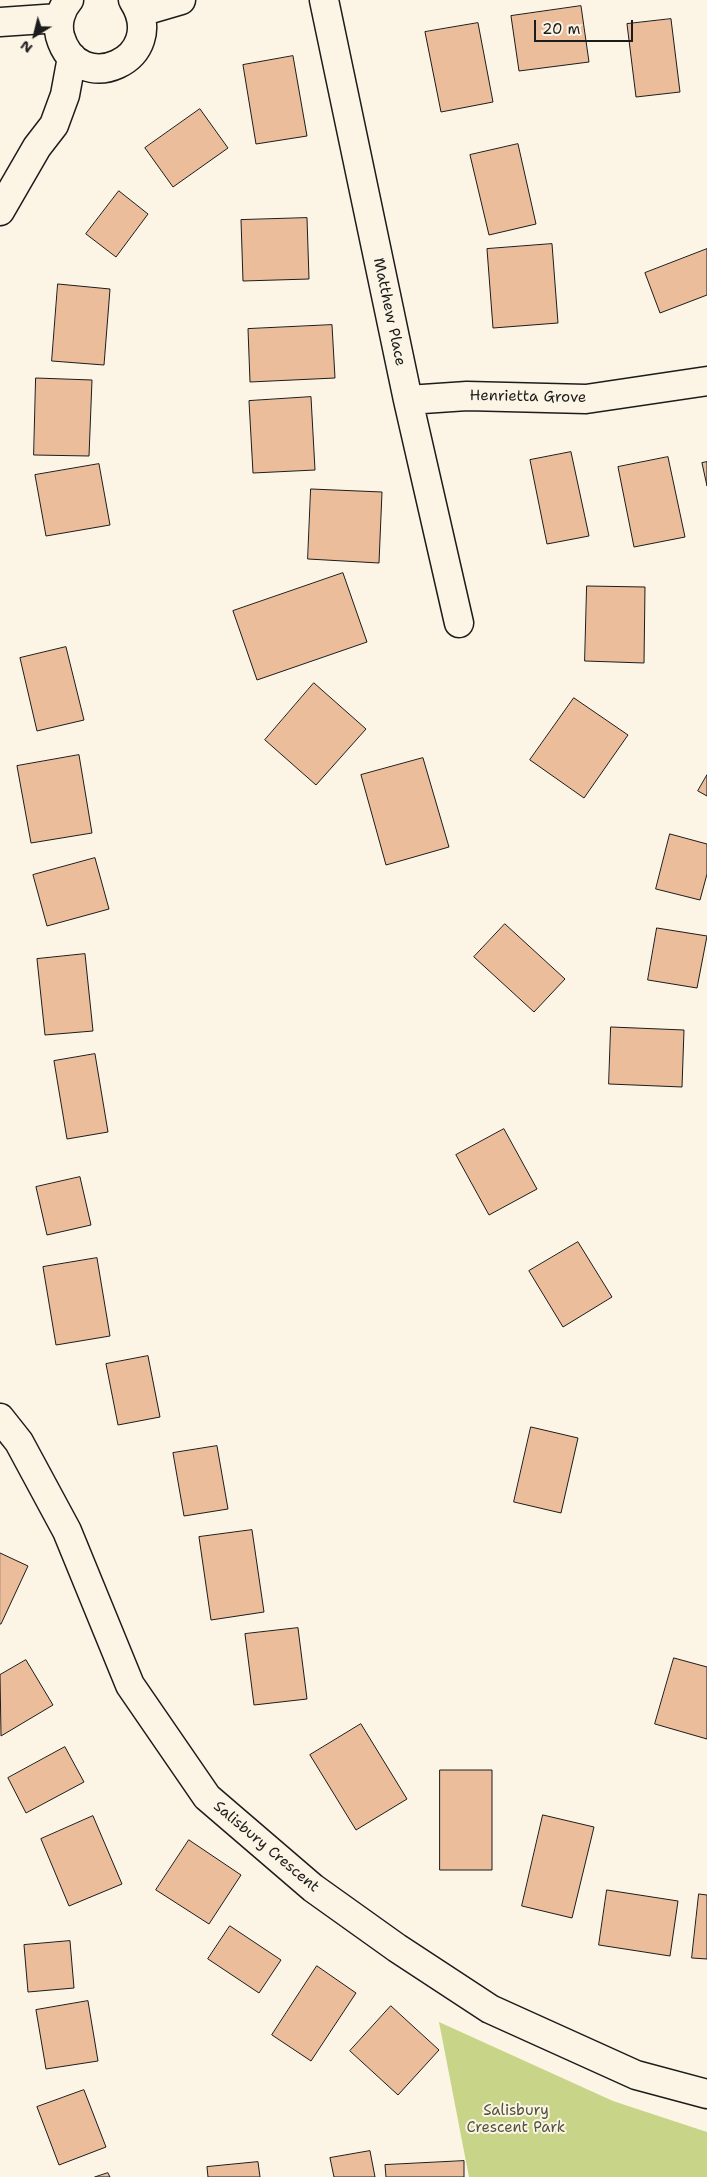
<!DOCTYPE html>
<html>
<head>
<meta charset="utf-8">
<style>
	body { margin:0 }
	#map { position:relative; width:707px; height:2177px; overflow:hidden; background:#fcf5e5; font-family:"Shantell Sans",sans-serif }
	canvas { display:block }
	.north { position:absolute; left:10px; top:10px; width:50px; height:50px; -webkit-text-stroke:4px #fcf5e5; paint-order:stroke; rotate:216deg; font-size:14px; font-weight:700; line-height:20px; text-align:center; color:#1c1c1c }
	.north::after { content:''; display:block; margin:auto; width:18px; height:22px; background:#1c1c1c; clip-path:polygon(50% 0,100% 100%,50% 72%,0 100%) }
	.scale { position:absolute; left:534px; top:20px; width:99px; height:22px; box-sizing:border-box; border:2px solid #1c1c1c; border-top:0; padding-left:6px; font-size:15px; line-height:18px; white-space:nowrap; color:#1c1c1c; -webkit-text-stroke:4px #fcf5e5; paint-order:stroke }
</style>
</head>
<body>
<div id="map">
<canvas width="707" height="2177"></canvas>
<div class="north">N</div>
<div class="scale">20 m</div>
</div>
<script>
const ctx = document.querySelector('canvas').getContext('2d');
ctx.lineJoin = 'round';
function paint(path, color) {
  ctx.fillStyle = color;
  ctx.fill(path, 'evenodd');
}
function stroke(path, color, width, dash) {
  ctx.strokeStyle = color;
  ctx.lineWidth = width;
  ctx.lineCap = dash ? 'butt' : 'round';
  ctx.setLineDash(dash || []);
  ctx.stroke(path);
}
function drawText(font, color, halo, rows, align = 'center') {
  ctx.font = font + ' "Shantell Sans",sans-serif';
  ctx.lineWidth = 4;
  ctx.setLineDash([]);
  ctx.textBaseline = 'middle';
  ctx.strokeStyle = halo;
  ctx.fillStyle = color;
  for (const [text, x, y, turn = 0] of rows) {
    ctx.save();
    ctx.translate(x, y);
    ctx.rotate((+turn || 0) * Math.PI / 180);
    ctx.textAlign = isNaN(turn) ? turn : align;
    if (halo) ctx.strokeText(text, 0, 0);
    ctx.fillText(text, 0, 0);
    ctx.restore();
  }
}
const green = new Path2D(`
	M 439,2022 L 613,2101 L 707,2132 L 707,2177 L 469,2177 Z`);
const building = new Path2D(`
	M 581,6 L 589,62 L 519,71 L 511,16 Z
	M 671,19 L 680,92 L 636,97 L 627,24 Z
	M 478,23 L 493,102 L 441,112 L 425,32 Z
	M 293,56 L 307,136 L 256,144 L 243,65 Z
	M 200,109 L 228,148 L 173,187 L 145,148 Z
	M 518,144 L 536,224 L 489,235 L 470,155 Z
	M 119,191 L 148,214 L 116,257 L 86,234 Z
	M 307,218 L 309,279 L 243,281 L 241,220 Z
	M 552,244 L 558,323 L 493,328 L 487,249 Z
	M 707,249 L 707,295 L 660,313 L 645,273 Z
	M 58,284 L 110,289 L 104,365 L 52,361 Z
	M 332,325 L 335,378 L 250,382 L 248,329 Z
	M 36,378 L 92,380 L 89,456 L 34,455 Z
	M 311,397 L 315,470 L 253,473 L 249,401 Z
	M 571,452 L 589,536 L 547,544 L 530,460 Z
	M 668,457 L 685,537 L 634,547 L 618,467 Z
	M 707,462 L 707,486 L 702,463 Z
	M 99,464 L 110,525 L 46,536 L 35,475 Z
	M 311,489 L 382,492 L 379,563 L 308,559 Z
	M 343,573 L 367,642 L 257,680 L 233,611 Z
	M 587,586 L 645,587 L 644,663 L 585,661 Z
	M 66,647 L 84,720 L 37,731 L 20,658 Z
	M 314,683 L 366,729 L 316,785 L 265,740 Z
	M 574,698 L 628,735 L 584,798 L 530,760 Z
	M 79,755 L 92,833 L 31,843 L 17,766 Z
	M 423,758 L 449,847 L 386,865 L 361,775 Z
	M 707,775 L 707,796 L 698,791 Z
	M 670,834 L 707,844 L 707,874 L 700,900 L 656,889 Z
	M 95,858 L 109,909 L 47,926 L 33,875 Z
	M 505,924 L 565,979 L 534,1012 L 474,957 Z
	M 657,928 L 707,936 L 697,988 L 648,980 Z
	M 85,954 L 93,1031 L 45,1035 L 37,959 Z
	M 611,1027 L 684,1030 L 682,1087 L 609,1084 Z
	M 95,1054 L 108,1132 L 67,1139 L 54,1061 Z
	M 504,1129 L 537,1189 L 489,1215 L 456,1155 Z
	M 80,1177 L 91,1225 L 47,1235 L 36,1187 Z
	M 578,1242 L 612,1297 L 563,1327 L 529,1271 Z
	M 97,1258 L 110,1336 L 56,1345 L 43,1267 Z
	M 148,1356 L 160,1417 L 118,1425 L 106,1364 Z
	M 531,1427 L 578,1438 L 561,1513 L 514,1502 Z
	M 217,1446 L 228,1509 L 184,1516 L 173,1453 Z
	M 252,1530 L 264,1612 L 211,1620 L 199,1537 Z
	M 0,1553 L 28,1566 L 1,1624 L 0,1624 Z
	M 298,1628 L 307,1699 L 254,1705 L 245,1634 Z
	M 674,1658 L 707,1667 L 707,1739 L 655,1724 Z
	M 26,1660 L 53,1705 L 1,1736 L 0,1675 Z
	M 361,1724 L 407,1799 L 356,1830 L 310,1755 Z
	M 65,1747 L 84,1782 L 26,1813 L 8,1778 Z
	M 440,1770 L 492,1770 L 492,1870 L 440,1870 Z
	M 543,1815 L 594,1827 L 572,1918 L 522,1906 Z
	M 93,1816 L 122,1884 L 69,1906 L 41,1839 Z
	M 189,1840 L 241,1875 L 209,1924 L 156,1890 Z
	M 607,1890 L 678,1901 L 670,1956 L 599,1945 Z
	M 699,1894 L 707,1895 L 707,1959 L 692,1958 Z
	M 230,1926 L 281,1960 L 259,1993 L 208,1959 Z
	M 70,1941 L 74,1988 L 28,1992 L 24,1945 Z
	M 317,1966 L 356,1993 L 311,2061 L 272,2035 Z
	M 88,2001 L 98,2061 L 46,2069 L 36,2010 Z
	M 391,2006 L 439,2050 L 398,2095 L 350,2051 Z
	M 84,2090 L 106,2147 L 59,2165 L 37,2107 Z
	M 370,2151 L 375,2177 L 334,2177 L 330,2158 Z
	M 464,2161 L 464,2177 L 386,2177 L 385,2165 Z
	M 258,2162 L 260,2177 L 208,2177 L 207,2167 Z
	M 108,2173 L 110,2177 L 95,2177 Z`);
const street = new Path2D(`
	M 69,0 C 60,10 57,24 60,36 C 78,100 171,59 133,0
	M 324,0 L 408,400 L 459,623
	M 140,12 L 181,0
	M 0,22 L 59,18
	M 0,211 L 37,147 L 54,125 L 65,95 L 72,57
	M 408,400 L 467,396 L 586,399 L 707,381
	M 0,1418 L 19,1442 L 67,1531 L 130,1685 L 207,1797 L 313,1888 L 397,1948 L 490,2009 L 636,2075 L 707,2094`);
const streetNames = [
	["Matthew Place",389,312,78],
	["Henrietta Grove",528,397,1],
	["Salisbury Crescent",266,1847,40]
];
const parkNames = [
	["Salisbury",516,2111],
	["Crescent Park",516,2128]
];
paint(green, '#c8d589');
paint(building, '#ebbd9b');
stroke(building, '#1c1c1c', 1);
stroke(street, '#1c1c1c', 31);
stroke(street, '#fcf5e5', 28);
drawText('15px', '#1c1c1c', '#fcf5e5', streetNames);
drawText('15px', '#50543d', '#fcf5e5', parkNames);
</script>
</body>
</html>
